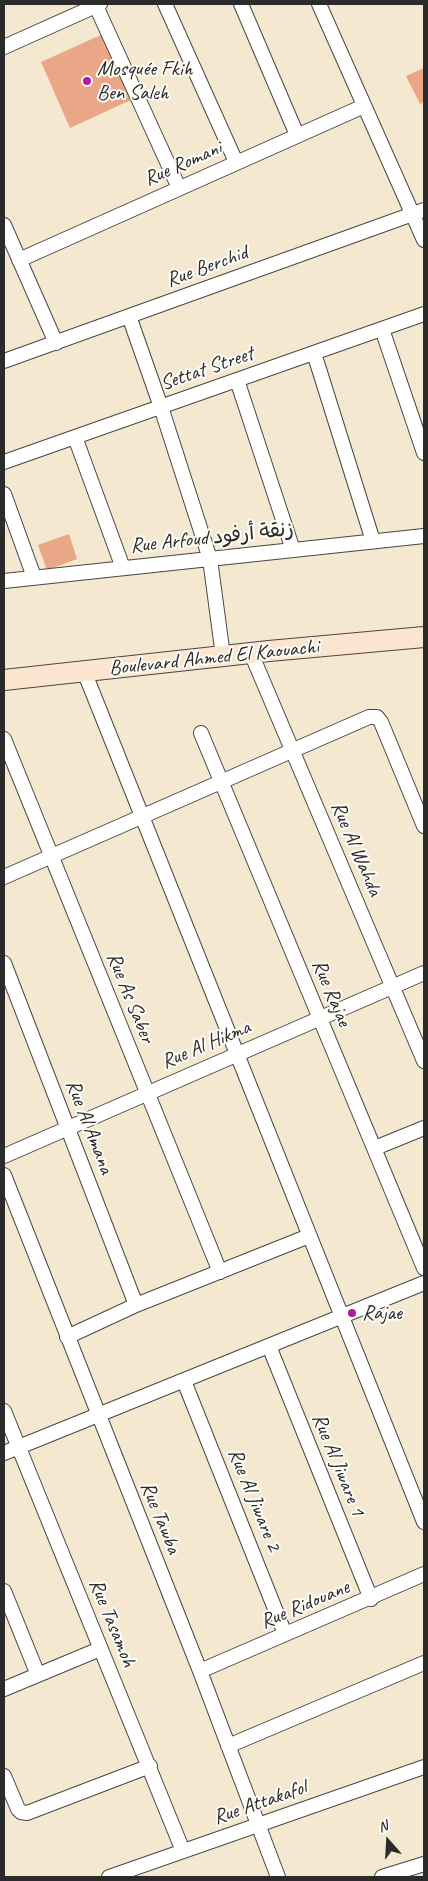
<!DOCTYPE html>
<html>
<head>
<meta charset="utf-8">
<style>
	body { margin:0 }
	#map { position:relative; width:428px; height:1881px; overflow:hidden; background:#f4e8d0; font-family:Caveat,sans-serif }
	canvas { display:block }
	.frame { position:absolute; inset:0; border:5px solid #2b2b2b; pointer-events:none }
	.north { position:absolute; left:363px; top:1816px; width:50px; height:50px; -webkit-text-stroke:4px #fdfcf7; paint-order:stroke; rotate:341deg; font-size:14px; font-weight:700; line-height:20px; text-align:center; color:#2b2b2b }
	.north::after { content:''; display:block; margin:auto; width:18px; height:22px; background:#2b2b2b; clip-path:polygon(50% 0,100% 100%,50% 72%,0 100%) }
</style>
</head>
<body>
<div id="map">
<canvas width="428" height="1881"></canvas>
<div class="frame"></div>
<div class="north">N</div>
</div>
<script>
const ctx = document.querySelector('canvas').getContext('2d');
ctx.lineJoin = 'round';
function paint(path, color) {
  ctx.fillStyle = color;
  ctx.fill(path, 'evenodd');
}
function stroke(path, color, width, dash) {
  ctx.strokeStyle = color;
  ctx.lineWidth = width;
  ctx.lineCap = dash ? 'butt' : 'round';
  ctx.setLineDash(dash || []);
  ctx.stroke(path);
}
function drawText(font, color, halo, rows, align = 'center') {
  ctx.font = font + ' Caveat,"Playpen Sans Arabic",sans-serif';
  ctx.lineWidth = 4;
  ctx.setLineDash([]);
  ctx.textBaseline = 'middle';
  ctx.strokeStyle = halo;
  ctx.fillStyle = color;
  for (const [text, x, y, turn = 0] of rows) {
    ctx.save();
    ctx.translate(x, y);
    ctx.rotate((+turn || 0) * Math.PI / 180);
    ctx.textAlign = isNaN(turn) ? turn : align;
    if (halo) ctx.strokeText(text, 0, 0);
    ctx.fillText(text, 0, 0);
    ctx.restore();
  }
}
const building = new Path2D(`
	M 103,34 L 133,99 L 70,128 L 41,62 Z
	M 424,68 L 424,102 L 420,104 L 406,76 Z
	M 69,534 L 77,559 L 47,570 L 38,545 Z`);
const street = new Path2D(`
	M 165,4 L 236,162
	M 241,4 L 297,135
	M 319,4 L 424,240
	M 96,6 L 179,188
	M 4,47 L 100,4
	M 4,225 L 56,343
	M 19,260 L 364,106
	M 129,316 L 161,407 L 210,559 L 223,656
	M 382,329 L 424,453
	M 314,353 L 373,541
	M 4,361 L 424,210
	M 237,380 L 293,550
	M 75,437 L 123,568
	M 4,462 L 424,314
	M 4,494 L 34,577
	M 4,581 L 424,536
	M 251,653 L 424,1061
	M 84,671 L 424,1522
	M 201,733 L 424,1268
	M 4,739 L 220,1272
	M 4,877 L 369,717 L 377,717 L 381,722 L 424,826
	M 4,963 L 136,1305
	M 375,1148 L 424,1128
	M 4,1156 L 424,973
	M 4,1175 L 200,1671 L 278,1877
	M 67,1337 L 136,1305 L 309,1236
	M 269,1346 L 371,1599
	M 184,1381 L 285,1634
	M 4,1411 L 183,1851
	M 4,1453 L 424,1283
	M 4,1591 L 38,1675
	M 200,1671 L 424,1574
	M 4,1689 L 100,1649
	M 228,1746 L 424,1663
	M 4,1776 L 18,1809 L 21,1812 L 27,1813 L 150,1766
	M 109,1877 L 424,1767
	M 382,1877 L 424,1864`);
const secondary = new Path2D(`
	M 4,680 L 269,651 L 424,637`);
const markers = [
	[87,81,5,"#b5179e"],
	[352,1313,5,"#b5179e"]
];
const poiNames = [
	["Mosquée Fkih",97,69],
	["Ben Saleh",97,93],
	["Rajae",362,1313]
];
const streetNames = [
	["Rue Romani",183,164,-24],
	["Rue Berchid",207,267,-20],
	["Settat Street",207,369,-19],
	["Rue Arfoud زنقة أرفود",212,538,-6],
	["Boulevard Ahmed El Kaouachi",214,658,-6],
	["Rue Al Wahda",356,849,67],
	["Rue Rajae",331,993,67],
	["Rue As Saber",130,998,68],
	["Rue Al Hikma",206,1045,-23],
	["Rue Al Amana",89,1127,69],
	["Rue Al Jiware 1",338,1465,68],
	["Rue Al Jiware 2",254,1500,68],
	["Rue Tawba",160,1518,68],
	["Rue Ridouane",305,1605,-23],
	["Rue Tasamoh",112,1623,68],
	["Rue Attakafol",260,1803,-19]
];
paint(building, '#e9a787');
stroke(street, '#494744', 16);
stroke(secondary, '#494744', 22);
stroke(street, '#fff', 14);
stroke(secondary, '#fce5cf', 20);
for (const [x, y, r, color] of markers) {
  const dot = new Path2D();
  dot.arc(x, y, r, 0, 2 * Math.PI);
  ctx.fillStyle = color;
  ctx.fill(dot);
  stroke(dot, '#fdfcf7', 2);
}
drawText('21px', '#2b2b2b', '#fdfcf7', poiNames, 'left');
drawText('21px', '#2b2b2b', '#fdfcf7', streetNames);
</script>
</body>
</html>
